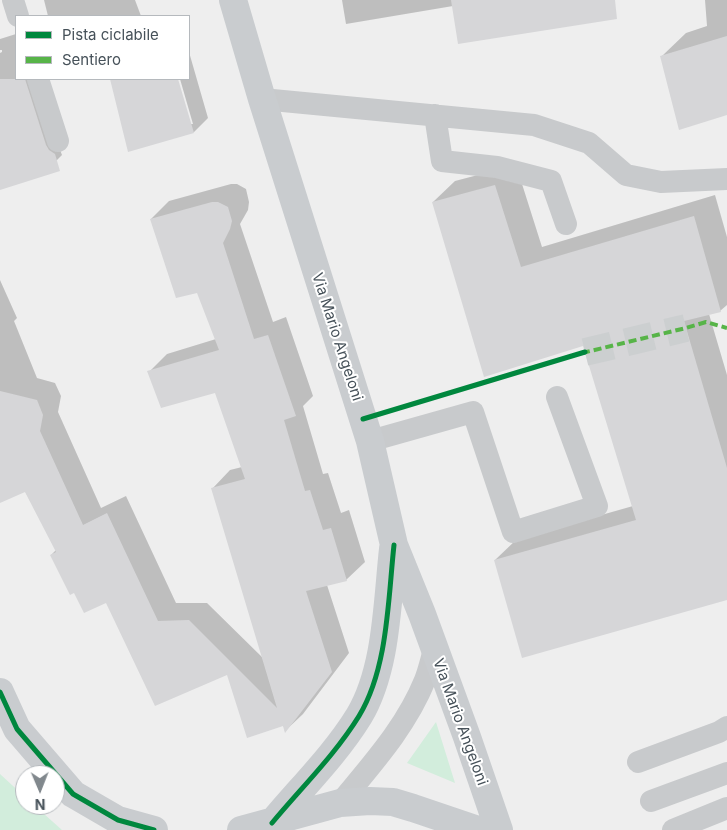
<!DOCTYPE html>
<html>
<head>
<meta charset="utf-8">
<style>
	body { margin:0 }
	#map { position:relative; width:727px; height:830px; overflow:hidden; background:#eee; font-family:Inter,sans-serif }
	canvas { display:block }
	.legend { position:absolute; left:15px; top:15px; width:175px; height:65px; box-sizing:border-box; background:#fff; border:1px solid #b5b9bd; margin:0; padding:6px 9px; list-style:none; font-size:15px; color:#465159 }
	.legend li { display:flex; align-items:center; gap:10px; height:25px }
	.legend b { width:25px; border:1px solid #b5b9bd }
	.north { position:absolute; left:15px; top:765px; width:50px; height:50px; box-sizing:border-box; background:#fff; border:1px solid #b5b9bd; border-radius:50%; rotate:179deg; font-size:14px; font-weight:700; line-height:20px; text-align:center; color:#465159 }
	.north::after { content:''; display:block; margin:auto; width:18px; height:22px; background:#81888d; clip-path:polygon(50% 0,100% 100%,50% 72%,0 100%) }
</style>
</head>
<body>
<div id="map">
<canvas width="727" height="830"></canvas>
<ul class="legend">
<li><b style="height:6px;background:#00873e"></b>Pista ciclabile</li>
<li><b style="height:6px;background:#57b448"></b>Sentiero</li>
</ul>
<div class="north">N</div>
</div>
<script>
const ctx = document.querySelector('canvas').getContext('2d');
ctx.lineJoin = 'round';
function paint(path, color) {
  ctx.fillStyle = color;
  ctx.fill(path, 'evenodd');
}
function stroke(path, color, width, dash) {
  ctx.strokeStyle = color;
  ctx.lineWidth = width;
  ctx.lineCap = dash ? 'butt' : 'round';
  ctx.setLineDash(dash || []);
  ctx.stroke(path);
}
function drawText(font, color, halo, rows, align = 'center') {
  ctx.font = font + ' Inter,sans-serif';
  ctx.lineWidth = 4;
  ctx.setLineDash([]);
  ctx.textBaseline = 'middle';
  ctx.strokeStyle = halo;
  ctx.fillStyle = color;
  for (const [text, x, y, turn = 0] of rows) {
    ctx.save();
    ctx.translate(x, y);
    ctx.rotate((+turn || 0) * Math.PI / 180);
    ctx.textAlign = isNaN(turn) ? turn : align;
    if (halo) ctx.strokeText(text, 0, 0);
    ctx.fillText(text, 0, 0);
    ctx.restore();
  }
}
const green = new Path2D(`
	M 436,722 L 455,783 L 407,763 Z
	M 0,774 L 25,797 L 25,805 L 34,805 L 62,830 L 0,830 Z`);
const shadow = new Path2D(`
	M 44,0 L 135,0 L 141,16 L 48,16 Z
	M 342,0 L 597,0 L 453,6 L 346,24 Z
	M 705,0 L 727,0 L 727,114 L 662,56 L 686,33 L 707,26 Z
	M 16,34 L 16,79 L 33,79 L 62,155 L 42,175 L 0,188 L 0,53 L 2,52 L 2,50 L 0,50 L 0,39 Z
	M 189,52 L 208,118 L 194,132 L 129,150 L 112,79 L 177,79 L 190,124 L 193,124 L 180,79 L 189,79 Z
	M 516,165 L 542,247 L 715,195 L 727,237 L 727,305 L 720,311 L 709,314 L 727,375 L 727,598 L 495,560 L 517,539 L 633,506 L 584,345 L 433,202 L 455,181 Z
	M 231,184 L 237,184 L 246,189 L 249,202 L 248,210 L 240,224 L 273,322 L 286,317 L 313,396 L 303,406 L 323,474 L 328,473 L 341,513 L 349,510 L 365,562 L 346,580 L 327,585 L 349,653 L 303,714 L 285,731 L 283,724 L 228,673 L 107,601 L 75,592 L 51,555 L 56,550 L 25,491 L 0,480 L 0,280 L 17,318 L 14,321 L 37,378 L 55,383 L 61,396 L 58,412 L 101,508 L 126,496 L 176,603 L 207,603 L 264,659 L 212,489 L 230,470 L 242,467 L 216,391 L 149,372 L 167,354 L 216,339 L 198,292 L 151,219 L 169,201 Z`);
const building = new Path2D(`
	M 451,0 L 615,0 L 617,19 L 458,44 Z
	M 727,36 L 727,115 L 679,130 L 660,56 Z
	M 0,79 L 25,79 L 46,145 L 49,150 L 55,154 L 60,171 L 0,190 Z
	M 110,79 L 178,79 L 194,133 L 128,152 Z
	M 495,185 L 521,267 L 694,216 L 721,312 L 684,321 L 727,468 L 727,600 L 522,658 L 494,560 L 636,520 L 583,346 L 484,377 L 432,202 Z
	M 212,202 L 218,202 L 228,207 L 232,221 L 230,229 L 223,243 L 254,339 L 268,335 L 296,416 L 284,420 L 305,491 L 310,490 L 323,530 L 331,528 L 347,581 L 306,591 L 332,672 L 285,733 L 283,726 L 247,738 L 227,675 L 155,706 L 106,603 L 84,613 L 74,593 L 70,595 L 50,555 L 56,552 L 25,492 L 0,503 L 0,391 L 37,400 L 43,415 L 40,431 L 83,525 L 107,513 L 158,621 L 189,620 L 277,708 L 211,488 L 245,479 L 215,393 L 161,408 L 147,371 L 219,350 L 197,293 L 176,298 L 150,219 Z`);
const streetTunnel = new Path2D(`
	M 585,352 L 686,328`);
const lane = new Path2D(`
	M 13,0 L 18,16
	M 38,79 L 58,141
	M 262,99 L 534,125 L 589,143 L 626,175 L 661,182 L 727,179
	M 435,115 L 442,161 L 497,167 L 551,181 L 566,224
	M 370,441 L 473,412 L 513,532 L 597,506 L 557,397
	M 638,762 L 719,732 L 727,727
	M 651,801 L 727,773
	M 340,803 C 372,764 406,727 425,680 C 429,670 431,660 434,650
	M 673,830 L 727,808`);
const secondary = new Path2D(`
	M 233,0 L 262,99 L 370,441 L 394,545 L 422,614 L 467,737 L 499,830
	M 0,692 L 17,729 L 73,794 L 118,820 L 154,830
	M 272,823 C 301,788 335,755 359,716 C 387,669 387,603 393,549
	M 241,830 L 340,803 L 370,801 L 393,802 L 413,808 L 478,830`);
const quiet = new Path2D(`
	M 582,353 L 686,328 L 706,322 L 727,328`);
const cycleway = new Path2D(`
	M 363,419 L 585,352
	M 0,692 L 17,729 L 73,794 L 118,820 L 154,830
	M 272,823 C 301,788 335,755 359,716 C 388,668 388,600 394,545`);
const streetNames = [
	["Via Mario Angeloni",337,337,72],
	["Via Mario Angeloni",460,722,70]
];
paint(green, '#d2eddc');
paint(shadow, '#0003');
paint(building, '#d6d6d8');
stroke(streetTunnel, '#cccfd0', 28, [28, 14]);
stroke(lane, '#c8cacc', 22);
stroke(secondary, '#c9cccf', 28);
stroke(quiet, '#57b448', 4, [8, 4]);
stroke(cycleway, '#00873e', 5);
drawText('15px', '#465159', '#fff', streetNames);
</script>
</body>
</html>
